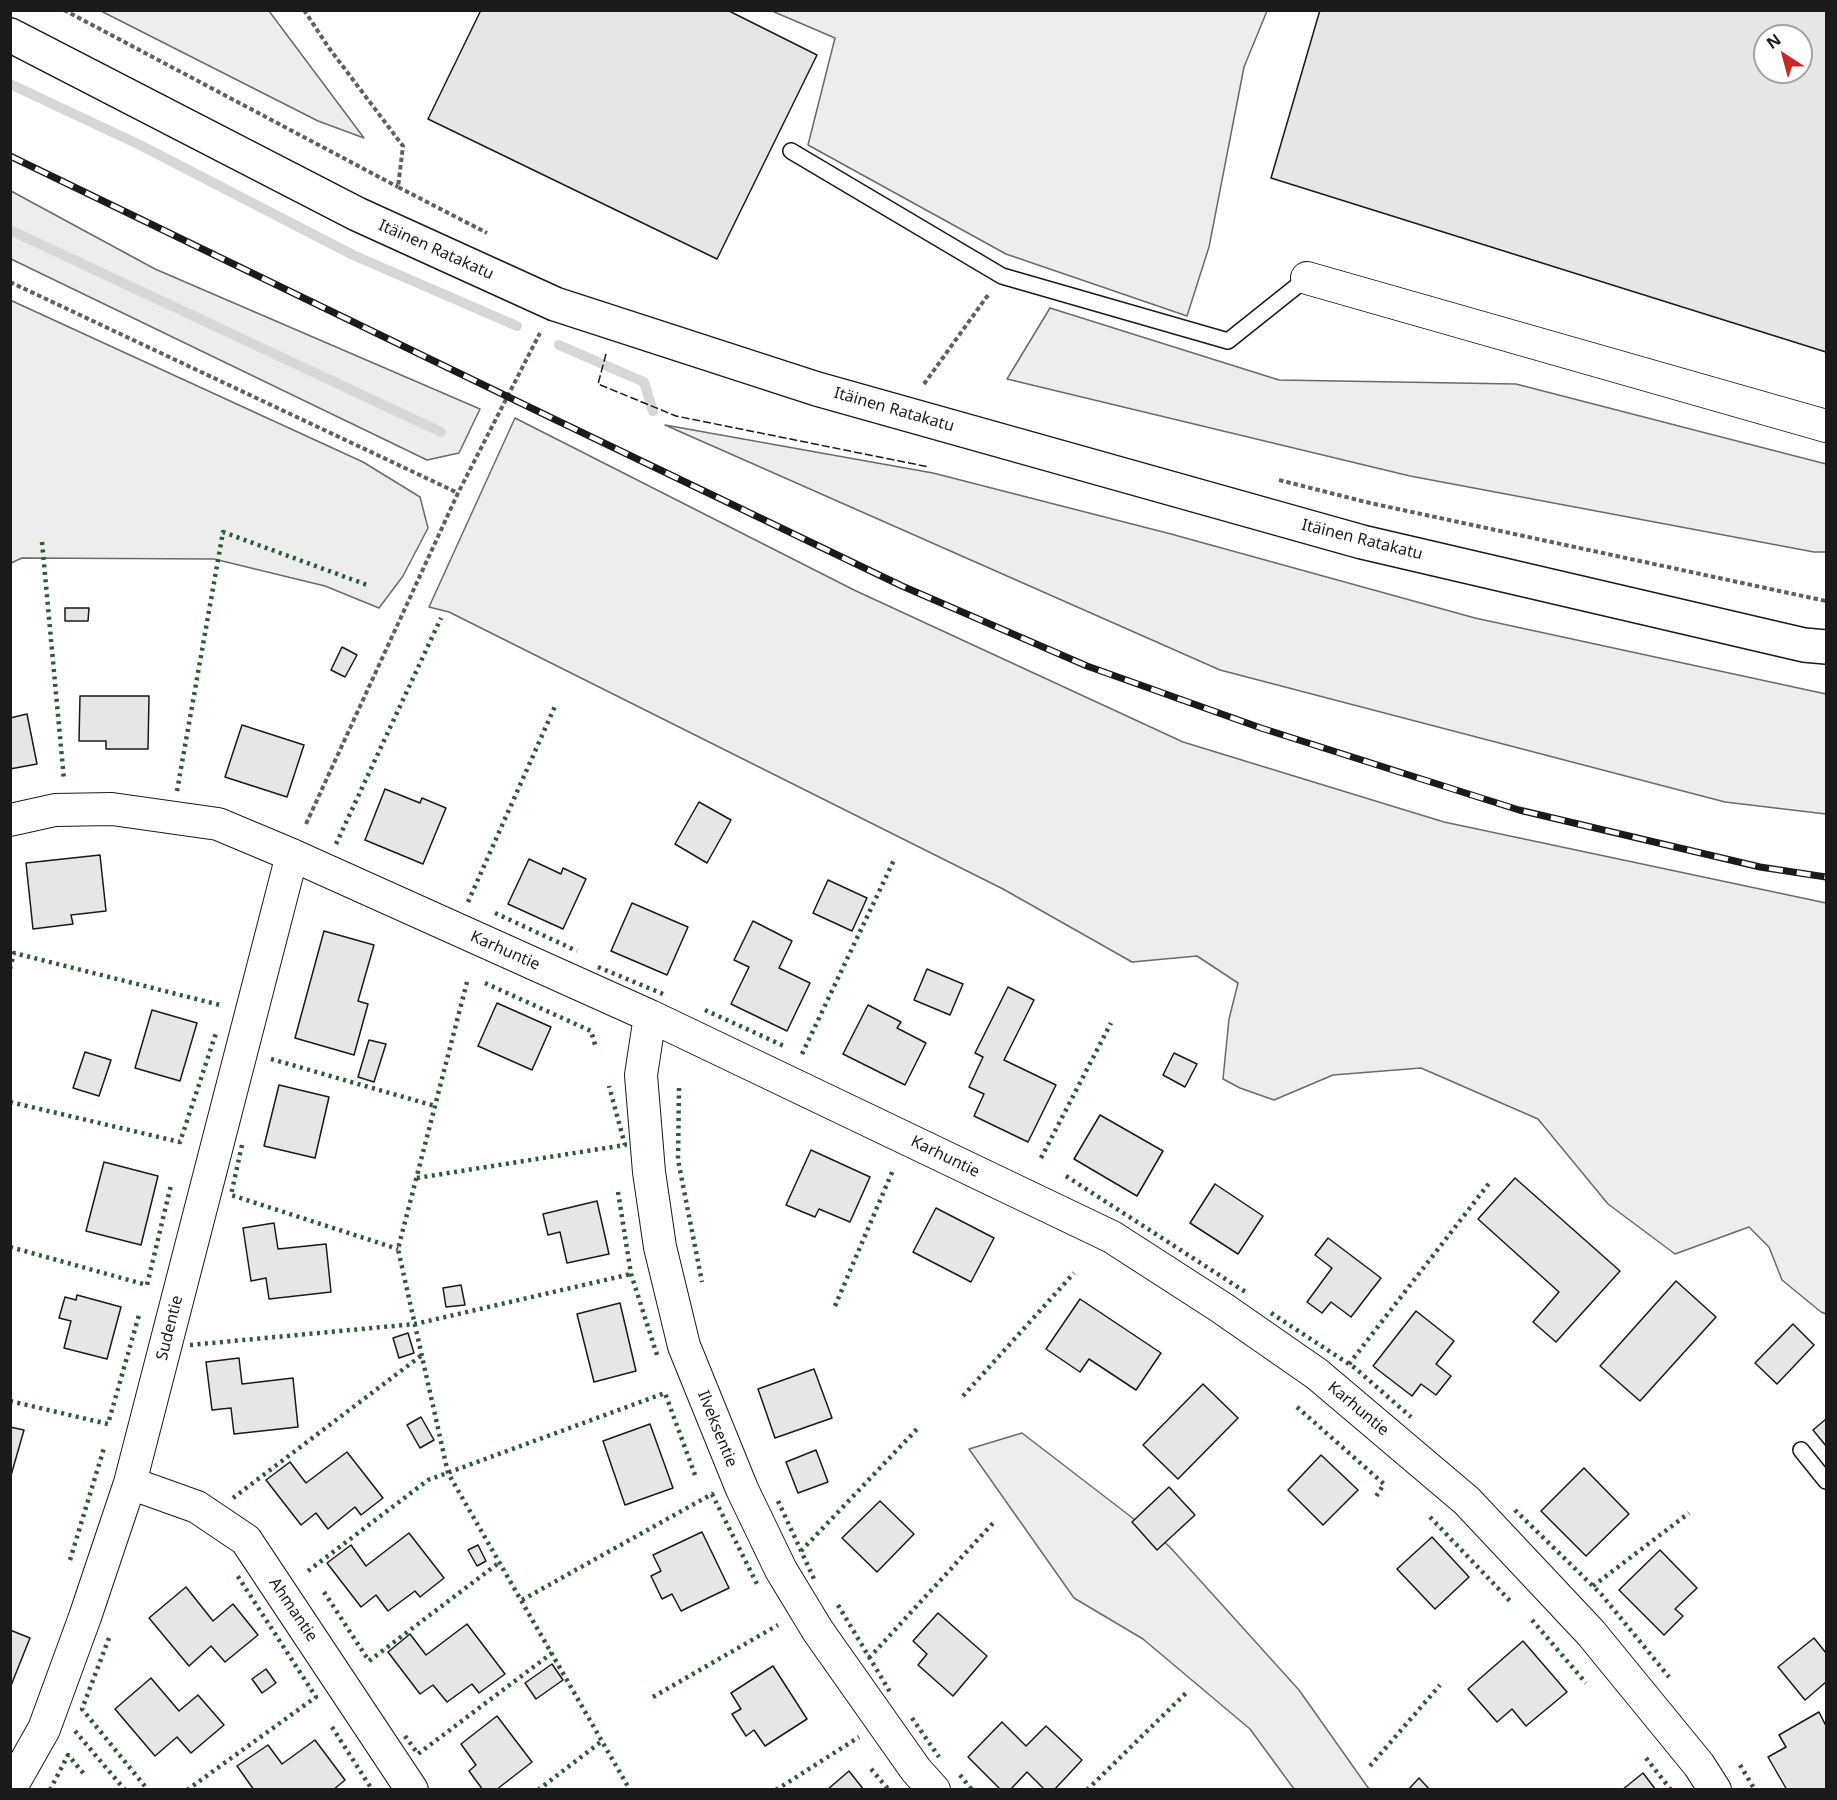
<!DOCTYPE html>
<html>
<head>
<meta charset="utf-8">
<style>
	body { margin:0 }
	#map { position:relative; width:1837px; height:1800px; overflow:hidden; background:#fff; font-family:"Noto Sans",sans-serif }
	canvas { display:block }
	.frame { position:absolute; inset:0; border:12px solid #1a1a1a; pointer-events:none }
	.north { position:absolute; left:1753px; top:24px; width:60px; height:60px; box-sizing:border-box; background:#fff; border:2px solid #a3a3a3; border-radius:50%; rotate:324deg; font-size:16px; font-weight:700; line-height:24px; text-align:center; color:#1a1a1a }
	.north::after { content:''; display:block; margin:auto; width:21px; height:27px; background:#c62828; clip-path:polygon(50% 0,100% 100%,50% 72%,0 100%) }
</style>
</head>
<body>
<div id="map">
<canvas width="1837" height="1800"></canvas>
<div class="frame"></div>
<div class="north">N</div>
</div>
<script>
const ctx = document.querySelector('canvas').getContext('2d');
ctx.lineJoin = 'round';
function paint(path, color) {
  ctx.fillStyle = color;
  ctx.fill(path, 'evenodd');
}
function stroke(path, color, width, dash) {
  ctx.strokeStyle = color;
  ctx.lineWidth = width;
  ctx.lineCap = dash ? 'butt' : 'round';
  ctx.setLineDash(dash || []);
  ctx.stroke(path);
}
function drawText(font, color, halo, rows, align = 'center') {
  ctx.font = font + ' "Noto Sans",sans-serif';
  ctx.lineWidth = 4.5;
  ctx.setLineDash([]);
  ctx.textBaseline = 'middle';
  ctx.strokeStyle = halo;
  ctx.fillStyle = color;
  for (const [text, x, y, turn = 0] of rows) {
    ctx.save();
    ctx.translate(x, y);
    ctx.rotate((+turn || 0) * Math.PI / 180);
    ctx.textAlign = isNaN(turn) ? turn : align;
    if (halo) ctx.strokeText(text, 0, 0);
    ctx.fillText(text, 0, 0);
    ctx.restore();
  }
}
const built = new Path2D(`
	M 101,11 L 269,11 L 364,138 L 318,121 Z
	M 772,11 L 1267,11 L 1244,67 L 1209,247 L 1187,316 L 1006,254 L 808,145 L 835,38 Z
	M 11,191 L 155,269 L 480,409 L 459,453 L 427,460 L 11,259 Z
	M 10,300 L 363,462 L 420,497 L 428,528 L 403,576 L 379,608 L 325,586 L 214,559 L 22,558 L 11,563 Z
	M 1050,308 L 1279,380 L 1516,384 L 1826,464 L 1826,552 L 1814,552 L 1410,476 L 1007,379 Z
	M 515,418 L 854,590 L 1183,742 L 1444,822 L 1826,903 L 1826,1314 L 1821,1312 L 1782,1280 L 1769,1247 L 1749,1227 L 1675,1254 L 1608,1204 L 1538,1119 L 1421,1068 L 1333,1075 L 1274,1100 L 1240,1088 L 1223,1079 L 1229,1019 L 1238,983 L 1197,956 L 1132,962 L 1003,889 L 449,612 L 429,607 Z
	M 665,425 L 933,473 L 1171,534 L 1475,618 L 1826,694 L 1826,814 L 1725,802 L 1220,670 Z
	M 1022,1433 L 1169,1546 L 1299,1690 L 1369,1789 L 1294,1789 L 1250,1729 L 1143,1639 L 1074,1598 L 969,1449 Z`);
const stream = new Path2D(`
	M 10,84 L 140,145 L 353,255 L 517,326
	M 10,230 L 441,432
	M 559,345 L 644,382 L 653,411`);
const building = new Path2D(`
	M 481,10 L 727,10 L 817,55 L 717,259 L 428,119 Z
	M 1320,10 L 1826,10 L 1826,352 L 1271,178 ZM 1765,36 L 1801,36 L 1801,72 L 1765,72 Z
	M 65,608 L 89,608 L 88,621 L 65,621 Z
	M 342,647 L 357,655 L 345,677 L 331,670 Z
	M 80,696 L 149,696 L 148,749 L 106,749 L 106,741 L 79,741 Z
	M 27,714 L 37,764 L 10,769 L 10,718 Z
	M 242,725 L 304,745 L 287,797 L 225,777 Z
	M 385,789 L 420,803 L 422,798 L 446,808 L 423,864 L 365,840 Z
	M 699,802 L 731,820 L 707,863 L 675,844 Z
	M 100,855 L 106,911 L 71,915 L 73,924 L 33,929 L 26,863 Z
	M 529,859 L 561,874 L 563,868 L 586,879 L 563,929 L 508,904 Z
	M 828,880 L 867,898 L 852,931 L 813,913 Z
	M 632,903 L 688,927 L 667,975 L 611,951 Z
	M 753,921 L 792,941 L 779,968 L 810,983 L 787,1031 L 731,1004 L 749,967 L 734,960 Z
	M 324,931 L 374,945 L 358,1001 L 368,1004 L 354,1055 L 295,1038 Z
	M 927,969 L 963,984 L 950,1015 L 914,1000 Z
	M 1008,987 L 1034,1000 L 1004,1060 L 1056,1085 L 1028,1142 L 974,1116 L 984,1094 L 969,1087 L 983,1057 L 975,1053 Z
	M 497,1003 L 551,1027 L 532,1070 L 478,1046 Z
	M 868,1005 L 901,1022 L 897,1028 L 926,1043 L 905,1085 L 843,1054 Z
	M 152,1010 L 197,1023 L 180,1081 L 135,1068 Z
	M 369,1040 L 386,1044 L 374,1082 L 358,1077 Z
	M 85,1052 L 111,1060 L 99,1096 L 73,1088 Z
	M 1174,1053 L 1197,1064 L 1185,1087 L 1163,1075 Z
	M 279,1085 L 329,1097 L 315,1158 L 264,1146 Z
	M 1100,1115 L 1163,1151 L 1137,1196 L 1074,1159 Z
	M 811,1150 L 870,1177 L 850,1222 L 819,1209 L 815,1217 L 786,1205 Z
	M 104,1162 L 158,1176 L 141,1245 L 86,1231 Z
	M 1515,1178 L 1620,1271 L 1556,1342 L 1533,1322 L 1559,1292 L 1478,1219 Z
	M 1215,1184 L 1263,1216 L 1238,1254 L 1190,1223 Z
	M 597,1201 L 609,1254 L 567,1263 L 560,1232 L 548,1235 L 543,1214 Z
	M 936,1208 L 994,1238 L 971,1282 L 913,1252 Z
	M 274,1223 L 278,1249 L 326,1244 L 331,1292 L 269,1299 L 266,1278 L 251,1281 L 243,1228 Z
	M 1328,1238 L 1381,1278 L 1351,1317 L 1331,1302 L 1322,1313 L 1307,1302 L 1332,1268 L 1315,1255 Z
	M 1676,1281 L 1716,1317 L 1640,1401 L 1600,1366 Z
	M 461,1285 L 465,1305 L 446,1307 L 443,1288 Z
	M 77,1295 L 121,1307 L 107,1359 L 64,1348 L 71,1321 L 59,1318 L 65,1297 L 76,1300 Z
	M 1080,1299 L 1161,1353 L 1136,1390 L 1089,1359 L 1080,1372 L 1046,1349 Z
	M 620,1303 L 636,1371 L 594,1382 L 577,1314 Z
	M 1416,1311 L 1454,1341 L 1436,1364 L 1451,1376 L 1436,1395 L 1421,1384 L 1412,1396 L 1373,1366 Z
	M 1793,1324 L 1814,1345 L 1777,1384 L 1755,1363 Z
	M 408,1333 L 414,1353 L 399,1358 L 393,1338 Z
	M 239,1358 L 242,1384 L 293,1378 L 298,1427 L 234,1434 L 231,1408 L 212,1410 L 206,1362 Z
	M 814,1369 L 832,1418 L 775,1438 L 758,1389 Z
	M 1203,1384 L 1238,1418 L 1178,1479 L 1143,1445 Z
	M 421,1417 L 434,1440 L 420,1448 L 407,1425 Z
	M 1826,1419 L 1826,1446 L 1813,1430 Z
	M 650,1424 L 673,1488 L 625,1505 L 603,1441 Z
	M 10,1427 L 24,1430 L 10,1479 Z
	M 816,1450 L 828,1482 L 798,1493 L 786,1462 Z
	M 347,1452 L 383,1498 L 361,1515 L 355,1507 L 328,1529 L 316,1513 L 301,1525 L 266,1480 L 290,1462 L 306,1483 Z
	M 1321,1455 L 1358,1490 L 1323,1525 L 1288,1490 Z
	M 1584,1468 L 1629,1514 L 1586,1556 L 1541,1511 Z
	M 1169,1487 L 1195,1515 L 1157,1550 L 1132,1522 Z
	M 880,1501 L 914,1534 L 877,1572 L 842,1538 Z
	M 702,1532 L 729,1588 L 681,1611 L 672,1594 L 662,1599 L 651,1576 L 661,1571 L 653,1555 Z
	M 409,1533 L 444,1578 L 420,1597 L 415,1591 L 388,1611 L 376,1595 L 361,1607 L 327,1563 L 351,1545 L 366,1566 Z
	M 1432,1537 L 1469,1577 L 1435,1609 L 1397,1569 Z
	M 478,1545 L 486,1561 L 477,1566 L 468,1550 Z
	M 1660,1550 L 1697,1588 L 1675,1609 L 1683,1616 L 1664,1635 L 1619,1590 Z
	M 186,1587 L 213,1621 L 233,1604 L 258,1635 L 225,1662 L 211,1646 L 189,1666 L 149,1618 Z
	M 938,1613 L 987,1656 L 953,1696 L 918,1665 L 927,1654 L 913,1641 Z
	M 467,1624 L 505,1674 L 479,1693 L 472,1684 L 447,1702 L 433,1685 L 420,1694 L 388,1652 L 410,1634 L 426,1655 Z
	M 10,1630 L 30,1638 L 10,1688 Z
	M 1814,1638 L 1826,1653 L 1826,1682 L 1805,1700 L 1778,1667 Z
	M 1523,1641 L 1567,1692 L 1526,1726 L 1512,1709 L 1497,1722 L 1468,1689 Z
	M 552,1664 L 563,1680 L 536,1699 L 525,1683 Z
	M 773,1666 L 807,1719 L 765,1746 L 754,1730 L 746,1736 L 732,1714 L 741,1709 L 731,1693 Z
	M 266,1669 L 276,1683 L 262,1693 L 252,1679 Z
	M 151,1678 L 179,1711 L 198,1695 L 224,1725 L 191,1753 L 177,1737 L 155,1756 L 115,1709 Z
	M 1819,1712 L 1826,1726 L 1826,1790 L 1787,1790 L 1768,1757 L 1786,1747 L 1779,1735 Z
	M 497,1716 L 532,1762 L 496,1790 L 483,1790 L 469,1771 L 476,1765 L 461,1744 Z
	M 1002,1722 L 1026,1746 L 1046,1726 L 1082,1760 L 1054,1790 L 1045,1790 L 1027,1772 L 1010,1790 L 1001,1790 L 968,1757 Z
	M 315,1740 L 345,1780 L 333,1790 L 254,1790 L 237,1766 L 268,1745 L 282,1764 Z
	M 849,1771 L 864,1790 L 827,1790 Z
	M 1643,1773 L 1656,1790 L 1622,1790 Z
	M 1419,1778 L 1430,1790 L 1408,1790 Z`);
const path = new Path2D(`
	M 64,10 L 398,187
	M 304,10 L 329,48 L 403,146 L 398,187 L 487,233
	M 10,282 L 458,493
	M 924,384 L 988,295
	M 1279,480 L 1370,503 L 1826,601
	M 306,824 L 458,493 L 540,333`);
const service = new Path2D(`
	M 791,151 L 1002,276 L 1228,341 L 1307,278
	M 1801,1450 L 1826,1481`);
const minor = new Path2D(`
	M 1307,278 L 1826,426
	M 10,820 L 55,810 L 112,809 L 218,824 L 292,855 L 650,1016 L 1112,1237 L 1222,1308 L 1317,1374 L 1467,1501 L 1591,1633 L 1699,1765 L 1715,1790
	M 650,1016 L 641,1075 L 649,1172 L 660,1247 L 684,1346 L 742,1489 L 781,1570 L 818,1631 L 916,1770 L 934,1790
	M 130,1483 L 197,1507 L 246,1540 L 412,1790
	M 10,1789 L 44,1729 L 85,1617 L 130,1483 L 292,855`);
const tertiary = new Path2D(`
	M 10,35 L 357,214 L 555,304 L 817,389 L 1362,542 L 1804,645 L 1826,647`);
const rail = new Path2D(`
	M 10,156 L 556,420 L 902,586 L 1087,666 L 1261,728 L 1519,810 L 1760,867 L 1826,877`);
const hedge = new Path2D(`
	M 42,542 L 64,780
	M 177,791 L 223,532 L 370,586
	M 336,844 L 441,618
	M 468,902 L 556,704
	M 495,913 L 577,951
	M 598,967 L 663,994
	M 10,969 L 14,953 L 220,1005
	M 467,982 L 398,1249 L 448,1473 L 630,1790
	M 485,983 L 591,1031 L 596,1048
	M 705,1010 L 784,1046
	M 802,1054 L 894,860
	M 271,1059 L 435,1106
	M 679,1088 L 678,1160 L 702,1282
	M 10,1102 L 180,1142 L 216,1033
	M 242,1145 L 231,1195 L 398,1249
	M 1041,1158 L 1111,1023
	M 1066,1176 L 1247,1293
	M 417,1178 L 625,1145 L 609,1086
	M 618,1192 L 631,1274 L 657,1355
	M 10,1247 L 147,1285 L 171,1185
	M 835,1306 L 893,1170
	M 1271,1313 L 1355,1368 L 1411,1417
	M 190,1345 L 415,1324 L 631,1274
	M 1349,1364 L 1490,1182
	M 963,1396 L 1074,1273
	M 10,1401 L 108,1424 L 139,1315
	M 1297,1407 L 1384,1484 L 1375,1498
	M 233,1498 L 422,1355
	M 778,1501 L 815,1581
	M 1515,1510 L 1601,1594 L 1669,1677
	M 1430,1517 L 1512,1603
	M 801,1551 L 917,1429
	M 70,1560 L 104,1448
	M 308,1571 L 428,1480 L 665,1393 L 695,1475
	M 1593,1586 L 1689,1513
	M 324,1592 L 369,1661 L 500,1562
	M 522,1600 L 712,1494 L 758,1586
	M 838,1605 L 890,1692
	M 1532,1620 L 1586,1683
	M 109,1638 L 82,1709 L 148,1790
	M 869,1658 L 993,1523
	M 653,1697 L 778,1625
	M 912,1718 L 939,1757
	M 332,1727 L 371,1788 L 369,1790
	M 75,1731 L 125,1790
	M 405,1736 L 418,1754 L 552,1653
	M 1646,1758 L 1671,1790
	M 1740,1765 L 1755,1790
	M 1370,1766 L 1440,1685
	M 871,1769 L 889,1790
	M 960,1775 L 972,1790
	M 50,1790 L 68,1755 L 84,1774
	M 187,1790 L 316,1697 L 237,1575
	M 538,1790 L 602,1741
	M 776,1790 L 859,1737
	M 1087,1790 L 1186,1693`);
const fence = new Path2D(`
	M 606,354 L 598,384 L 676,416 L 929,467`);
const streetNames = [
	["Itäinen Ratakatu",436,250,24],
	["Itäinen Ratakatu",894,410,16],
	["Itäinen Ratakatu",1362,540,14],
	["Karhuntie",505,951,24],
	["Karhuntie",945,1157,26],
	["Sudentie",170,1328,-76],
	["Karhuntie",1358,1409,40],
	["Ilveksentie",717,1429,68],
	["Ahmantie",293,1610,56]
];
paint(built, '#ededed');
stroke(built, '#6a6a6a', 1.5);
stroke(stream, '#d7d7d7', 10);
paint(building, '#e6e6e6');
stroke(building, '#1a1a1a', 1.5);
stroke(service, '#1a1a1a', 18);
stroke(minor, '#1a1a1a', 34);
stroke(tertiary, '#1a1a1a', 36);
stroke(path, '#5f5f5f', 4, [4.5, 3]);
stroke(service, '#fff', 15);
stroke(minor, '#fff', 32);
stroke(tertiary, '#fff', 33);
stroke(rail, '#1a1a1a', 7);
stroke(rail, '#fff', 4.5, [14]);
stroke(hedge, '#2b5a34', 4.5, [3, 4.5]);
stroke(fence, '#1a1a1a', 1.5, [8, 3]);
drawText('16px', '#1a1a1a', '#fff', streetNames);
</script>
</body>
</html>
